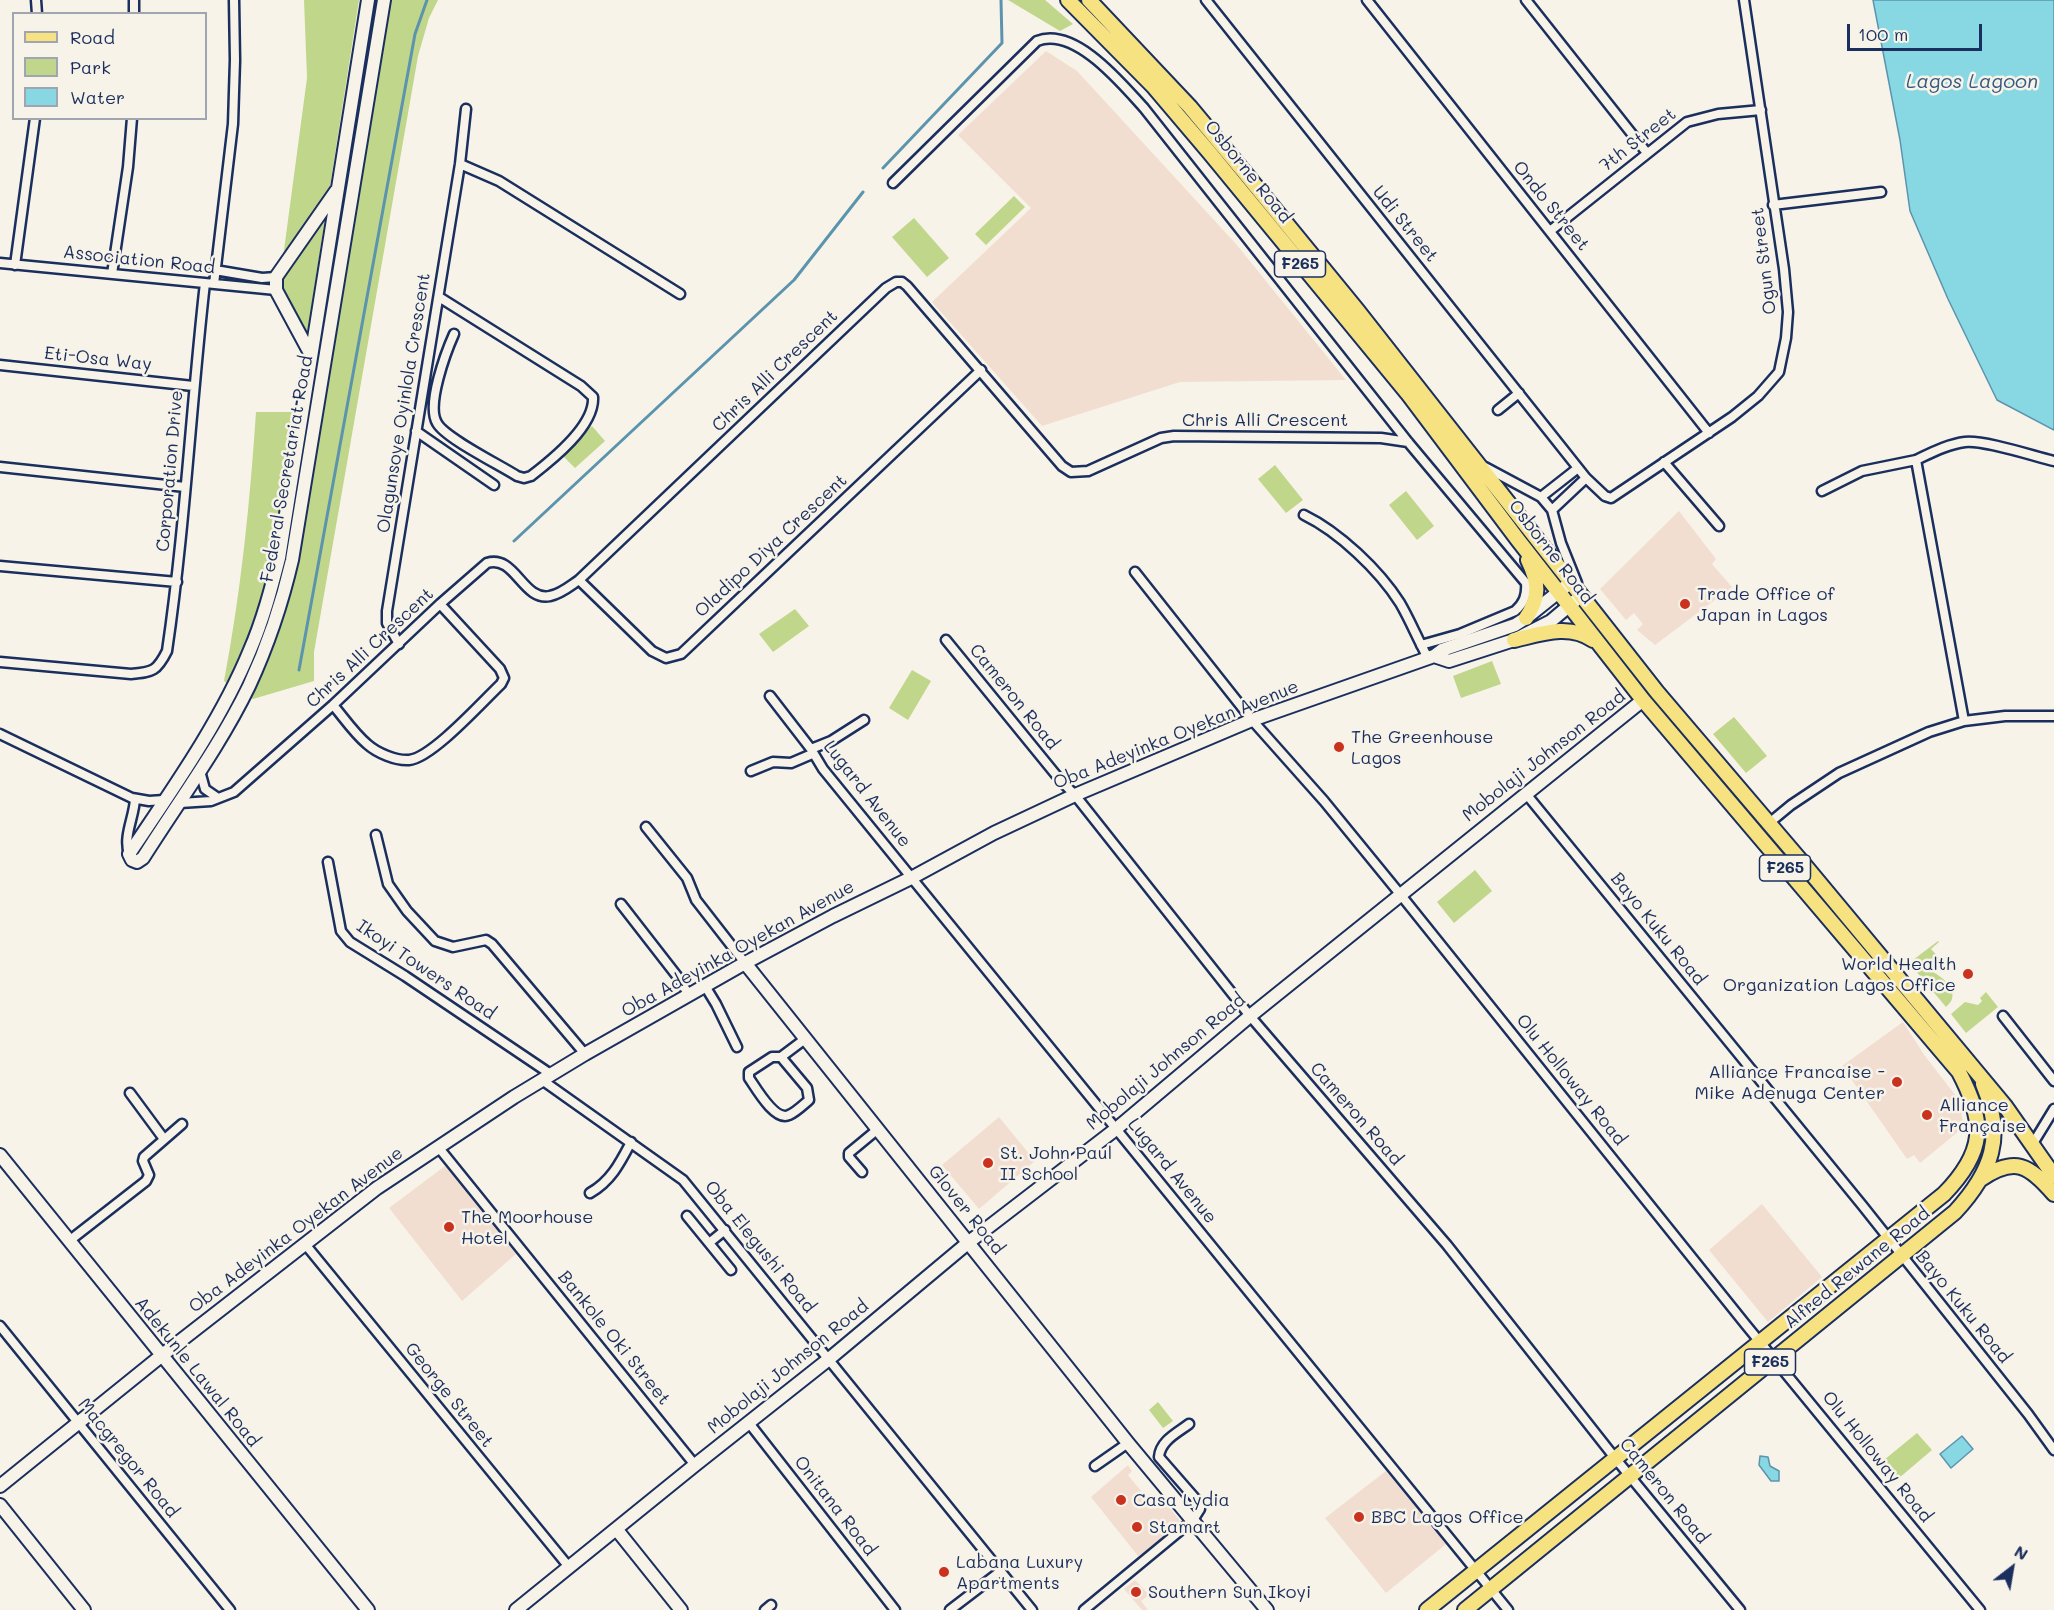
<!DOCTYPE html>
<html>
<head>
<meta charset="utf-8">
<style>
	body { margin:0 }
	#map { position:relative; width:2054px; height:1610px; overflow:hidden; background:#f7f3e8; font-family:Mali,sans-serif }
	canvas { display:block }
	.legend { position:absolute; left:12px; top:12px; width:195px; height:108px; box-sizing:border-box; background:#f7f3e8; border:2px solid #9fa5b1; margin:0; padding:8px 10px; list-style:none; font-size:18px; color:#1b2f5e }
	.legend li { display:flex; align-items:center; gap:12px; height:30px }
	.legend b { width:30px; border:2px solid #9fa5b1 }
	.north { position:absolute; left:1982px; top:1538px; width:60px; height:60px; -webkit-text-stroke:4px #f7f3e8; paint-order:stroke; rotate:31deg; font-size:16px; font-weight:700; line-height:24px; text-align:center; color:#1b2f5e }
	.north::after { content:''; display:block; margin:auto; width:21px; height:27px; background:#1b2f5e; clip-path:polygon(50% 0,100% 100%,50% 72%,0 100%) }
	.scale { position:absolute; left:1847px; top:24px; width:135px; height:27px; box-sizing:border-box; border:3px solid #1b2f5e; border-top:0; padding-left:8px; font-size:18px; line-height:21px; white-space:nowrap; color:#1b2f5e; -webkit-text-stroke:4px #f7f3e8; paint-order:stroke }
</style>
</head>
<body>
<div id="map">
<canvas width="2054" height="1610"></canvas>
<ul class="legend">
<li><b style="height:8px;background:#f7e281"></b>Road</li>
<li><b style="height:16px;background:#c0d68b"></b>Park</li>
<li><b style="height:16px;background:#88d8e4"></b>Water</li>
</ul>
<div class="north">N</div>
<div class="scale">100 m</div>
</div>
<script>
const ctx = document.querySelector('canvas').getContext('2d');
ctx.lineJoin = 'round';
function paint(path, color) {
  ctx.fillStyle = color;
  ctx.fill(path, 'evenodd');
}
function stroke(path, color, width, dash) {
  ctx.strokeStyle = color;
  ctx.lineWidth = width;
  ctx.lineCap = dash ? 'butt' : 'round';
  ctx.setLineDash(dash || []);
  ctx.stroke(path);
}
function drawText(font, color, halo, rows, align = 'center') {
  ctx.font = font + ' Mali,sans-serif';
  ctx.lineWidth = 5;
  ctx.setLineDash([]);
  ctx.textBaseline = 'middle';
  ctx.strokeStyle = halo;
  ctx.fillStyle = color;
  for (const [text, x, y, turn = 0] of rows) {
    ctx.save();
    ctx.translate(x, y);
    ctx.rotate((+turn || 0) * Math.PI / 180);
    ctx.textAlign = isNaN(turn) ? turn : align;
    if (halo) ctx.strokeText(text, 0, 0);
    ctx.fillText(text, 0, 0);
    ctx.restore();
  }
}
const built = new Path2D(`
	M 1046,51 L 1077,71 L 1101,97 L 1236,244 L 1346,380 L 1180,382 L 1042,426 L 932,302 L 1031,208 L 958,135 Z
	M 1679,511 L 1716,559 L 1712,564 L 1732,587 L 1655,645 L 1637,630 L 1643,624 L 1634,613 L 1626,620 L 1600,589 Z
	M 1903,1022 L 1925,1056 L 1956,1096 L 1961,1111 L 1964,1127 L 1920,1163 L 1914,1155 L 1907,1159 L 1842,1066 Z
	M 999,1117 L 1035,1161 L 979,1209 L 942,1165 Z
	M 445,1166 L 516,1254 L 462,1301 L 389,1208 Z
	M 1762,1204 L 1822,1277 L 1768,1322 L 1709,1250 Z
	M 1128,1465 L 1132,1471 L 1128,1475 L 1150,1502 L 1159,1495 L 1181,1522 L 1179,1524 L 1182,1527 L 1146,1555 L 1144,1553 L 1138,1556 L 1091,1497 Z
	M 1386,1471 L 1446,1544 L 1386,1593 L 1325,1518 Z
	M 1135,1580 L 1149,1595 L 1141,1601 L 1148,1610 L 1142,1610 L 1124,1589 Z`);
const green = new Path2D(`
	M 304,0 L 359,0 L 306,341 L 278,295 L 307,78 Z
	M 391,0 L 438,0 L 429,18 L 418,56 L 314,652 L 314,681 L 253,699 L 224,681 C 241,592 250,502 256,412 L 323,412 Z
	M 1008,0 L 1045,0 L 1073,24 L 1060,31 Z
	M 1014,196 L 1025,207 L 986,245 L 975,234 Z
	M 914,218 L 949,258 L 927,277 L 892,237 Z
	M 592,426 L 605,441 L 575,468 L 562,455 Z
	M 1275,465 L 1303,500 L 1286,513 L 1258,479 Z
	M 1406,491 L 1434,526 L 1417,540 L 1389,505 Z
	M 795,609 L 809,626 L 773,652 L 759,634 Z
	M 1492,661 L 1501,684 L 1461,698 L 1453,676 Z
	M 912,670 L 931,681 L 908,720 L 889,708 Z
	M 1734,717 L 1767,756 L 1746,773 L 1713,734 Z
	M 1475,870 L 1492,891 L 1454,923 L 1437,902 Z
	M 1938,941 L 1939,942 L 1931,949 L 1941,960 L 1935,965 L 1923,963 L 1911,965 L 1909,963 Z
	M 1918,968 C 1936,968 1966,992 1946,1007 L 1915,970 Z
	M 1986,992 L 1998,1007 L 1966,1033 L 1951,1014 L 1965,1002 L 1978,1005 L 1982,1001 L 1980,998 Z
	M 1158,1402 L 1173,1421 L 1163,1428 L 1149,1410 Z
	M 1917,1433 L 1932,1450 L 1899,1478 L 1884,1460 Z`);
const water = new Path2D(`
	M 1873,0 L 2054,0 L 2054,430 L 1997,400 L 1948,299 L 1910,211 L 1900,140 Z
	M 1962,1436 L 1973,1449 L 1951,1468 L 1940,1454 Z
	M 1760,1456 L 1768,1457 L 1770,1466 L 1779,1471 L 1779,1481 L 1771,1481 L 1759,1465 Z`);
const stream = new Path2D(`
	M 883,168 L 1002,43 L 1001,0
	M 514,541 L 794,280 L 863,192
	M 299,670 L 415,34 L 427,0`);
const street = new Path2D(`
	M 36,0 L 37,14
	M 134,0 L 134,14
	M 1206,0 L 1586,478 L 1605,496 L 1611,498 L 1732,417 L 1758,396 L 1779,372 L 1786,338 L 1788,312 L 1784,269 L 1744,0
	M 1367,0 L 1709,433
	M 1526,0 L 1647,153
	M 460,164 L 499,181 L 680,294
	M 893,183 L 1037,41 C 1075,26 1122,84 1144,108 L 1408,442 L 1526,583 C 1527,595 1524,603 1515,611 L 1460,634 L 1421,645
	M 1773,205 L 1881,192
	M 1550,231 L 1687,122 L 1718,114 L 1761,110
	M 0,263 L 276,290
	M 15,265 L 35,118
	M 215,270 L 262,278 L 276,277
	M 112,274 L 128,167 L 132,118
	M 214,284 L 233,124 L 235,60 L 234,0
	M 439,297 L 581,386 L 593,397 C 595,426 552,460 531,476 L 524,478 L 517,476 C 500,465 445,438 437,423 C 426,405 446,352 454,334
	M 0,365 L 193,386
	M 1498,410 L 1519,393
	M 416,431 L 494,485
	M 1916,460 C 1931,453 1948,444 1965,442 C 1985,440 2033,456 2054,461
	M 1664,462 L 1719,526
	M 0,467 L 185,487
	M 1485,467 L 1541,497 L 1552,510 L 1561,543 L 1577,583
	M 1822,491 L 1862,471 L 1916,460 L 1964,721
	M 1541,497 L 1578,468
	M 1552,510 L 1586,478
	M 1304,515 C 1339,532 1379,570 1400,603 C 1410,620 1418,640 1428,658
	M 0,566 L 177,582
	M 1135,572 L 1252,720 L 1324,801 L 1400,894 L 1746,1325 L 1980,1610
	M 579,580 L 652,651 L 666,658 L 681,654 L 981,370
	M 946,640 L 1061,781 L 1075,795 L 1250,1016 L 1447,1245 L 1615,1458 L 1740,1610
	M 399,644 L 387,623 L 387,611 L 460,164 L 466,109
	M 0,662 L 131,674 C 153,672 157,671 167,651 C 185,529 191,406 205,283
	M 770,696 L 811,749 L 823,769 L 1508,1610
	M 333,705 C 344,718 354,733 367,744 C 377,753 396,761 409,760 C 432,758 483,701 501,684 L 504,678 L 500,669 L 440,604
	M 0,734 L 132,798 L 149,801 L 164,800
	M 811,749 L 831,741 L 864,720
	M 200,771 L 205,789 L 218,798
	M 751,771 L 773,762 L 791,763 L 812,754
	M 1527,795 L 1862,1205 L 2028,1414 L 2054,1450
	M 180,803 L 211,801 L 234,792 L 333,705 L 440,604 L 487,563 C 515,554 523,602 550,596 C 561,594 570,586 579,580 L 886,288 L 896,282 L 902,282 L 907,286 L 1062,466 L 1071,472 L 1088,471 L 1161,438 L 1174,436 L 1381,438 L 1408,442
	M 1768,824 L 1791,805 L 1839,773 L 1929,732 L 1964,721 L 2005,716 L 2054,716
	M 646,827 L 687,878 L 696,900 L 745,963
	M 376,835 L 388,884 L 407,911 L 435,941 L 453,947 L 486,940 L 492,944 L 585,1054
	M 129,854 C 123,836 134,818 135,799
	M 328,862 L 341,931 L 350,942 L 405,976 L 552,1075
	M 621,904 L 677,976 L 689,995
	M 705,986 L 716,1004 L 737,1047
	M 2003,1016 L 2054,1081
	M 781,1057 L 807,1088 L 809,1100 C 803,1105 796,1112 789,1115 C 775,1122 756,1088 749,1078 L 749,1072 L 772,1057 L 781,1057 L 805,1039
	M 542,1080 L 683,1180 L 1032,1610
	M 130,1093 L 164,1139
	M 2032,1145 L 2054,1109
	M 439,1148 L 695,1465
	M 862,1172 L 849,1157 L 849,1153 L 878,1129
	M 590,1193 C 611,1181 620,1163 631,1142
	M 687,1216 L 731,1270
	M 69,1241 L 146,1181 L 149,1175 L 143,1161 L 144,1157 L 182,1124
	M 709,1243 L 725,1230
	M 305,1244 L 569,1567
	M 0,1326 L 230,1610
	M 749,1423 L 895,1610
	M 1095,1466 L 1128,1443
	M 765,1610 L 771,1605
	M 950,1610 L 1001,1571
	M 1084,1610 L 1193,1520 L 1200,1509 L 1200,1504 L 1159,1457 C 1160,1441 1177,1433 1189,1424`);
const secondary = new Path2D(`
	M 368,0 L 279,558 C 271,589 263,620 250,650 C 221,721 172,790 129,854 L 132,860 L 137,862 L 143,858 C 179,801 220,746 249,686 C 268,645 282,603 292,560 L 384,0
	M 311,355 L 276,290 L 276,277 L 336,191
	M 1434,656 L 1449,661 L 1514,640 L 1551,621 L 1576,600
	M 745,963 L 1128,1443 L 1267,1610
	M 0,1155 L 368,1610
	M 0,1486 L 161,1356 L 377,1188 L 514,1097 L 585,1054 L 745,963 L 833,916 L 913,877 L 994,833 L 1075,795 L 1252,720 L 1434,656 L 1442,650 L 1515,625 L 1526,618 L 1571,582
	M 0,1505 L 84,1610
	M 617,1530 L 681,1610
	M 516,1610 L 695,1465 L 829,1359 L 969,1242 L 1116,1129 L 1250,1016 L 1643,700`);
const primary = new Path2D(`
	M 1068,0 L 1153,86 L 1209,152 L 1409,395 L 1518,540 L 1643,700 L 1959,1072 C 1986,1123 1985,1152 1944,1194 L 1427,1610
	M 1089,0 L 1190,107 L 1245,173 L 1357,310 L 1657,692 L 1807,868 L 2005,1106 L 2054,1176
	M 1526,618 C 1540,597 1539,583 1528,560
	M 1514,640 C 1540,634 1569,623 1593,640
	M 1981,1179 C 2015,1156 2029,1165 2054,1194
	M 1465,1610 L 1955,1212 C 1992,1172 2005,1136 1983,1084`);
const markers = [
	[1685,604,6,"#c8321e"],
	[1339,747,6,"#c8321e"],
	[1968,974,6,"#c8321e"],
	[1897,1082,6,"#c8321e"],
	[1927,1115,6,"#c8321e"],
	[988,1163,6,"#c8321e"],
	[449,1227,6,"#c8321e"],
	[1121,1500,6,"#c8321e"],
	[1359,1517,6,"#c8321e"],
	[1137,1527,6,"#c8321e"],
	[944,1572,6,"#c8321e"],
	[1136,1592,6,"#c8321e"]
];
const shields = [
	[1300,264,51],
	[1785,868,51],
	[1770,1362,51]
];
const shieldNames = [
	["F265",1300,264],
	["F265",1785,868],
	["F265",1770,1362]
];
const streetNames = [
	["7th Street",1638,140,-38],
	["Osborne Road",1248,172,51],
	["Ondo Street",1551,206,51],
	["Udi Street",1405,224,51],
	["Association Road",139,260,6],
	["Ogun Street",1764,261,-97],
	["Eti-Osa Way",98,359,6],
	["Chris Alli Crescent",775,371,-44],
	["Olagunsoye Oyinlola Crescent",404,403,-81],
	["Chris Alli Crescent",1265,420],
	["Federal Secretariat Road",287,469,-80],
	["Corporation Drive",170,471,-85],
	["Oladipo Diya Crescent",771,546,-43],
	["Osborne Road",1551,552,52],
	["Chris Alli Crescent",370,648,-43],
	["Cameron Road",1014,697,51],
	["Oba Adeyinka Oyekan Avenue",1176,735,-22],
	["Mobolaji Johnson Road",1544,756,-38],
	["Lugard Avenue",867,794,52],
	["Bayo Kuku Road",1658,929,51],
	["Oba Adeyinka Oyekan Avenue",738,949,-29],
	["Ikoyi Towers Road",426,970,34],
	["Mobolaji Johnson Road",1166,1062,-40],
	["Olu Holloway Road",1571,1080,51],
	["Cameron Road",1356,1114,49],
	["Lugard Avenue",1172,1171,51],
	["Glover Road",966,1210,51],
	["Oba Adeyinka Oyekan Avenue",296,1230,-37],
	["Oba Elegushi Road",760,1247,51],
	["Alfred Rewane Road",1857,1268,-39],
	["Bayo Kuku Road",1963,1307,51],
	["Bankole Oki Street",614,1338,51],
	["Mobolaji Johnson Road",788,1367,-39],
	["Adekunle Lawal Road",197,1372,51],
	["George Street",449,1395,51],
	["Olu Holloway Road",1877,1457,51],
	["Macgregor Road",128,1458,51],
	["Cameron Road",1664,1491,51],
	["Onitana Road",835,1506,52]
];
const poiNames = [
	["Trade Office of",1697,594],
	["Japan in Lagos",1697,615],
	["The Greenhouse",1351,737],
	["Lagos",1351,758],
	["World Health",1956,964,"right"],
	["Organization Lagos Office",1956,985,"right"],
	["Alliance Francaise -",1885,1072,"right"],
	["Mike Adenuga Center",1885,1093,"right"],
	["Alliance",1939,1105],
	["Française",1939,1126],
	["St. John Paul",1000,1153],
	["II School",1000,1174],
	["The Moorhouse",461,1217],
	["Hotel",461,1238],
	["Casa Lydia",1133,1500],
	["BBC Lagos Office",1371,1517],
	["Stamart",1149,1527],
	["Labana Luxury",956,1562],
	["Apartments",956,1583],
	["Southern Sun Ikoyi",1148,1592]
];
const waterNames = [
	["Lagos Lagoon",1972,82]
];
paint(built, '#f2ded1');
paint(green, '#c0d68b');
paint(water, '#88d8e4');
stroke(water, '#5c94ae', 1.5);
stroke(stream, '#5c94ae', 3);
stroke(street, '#1b2f5e', 13);
stroke(secondary, '#1b2f5e', 16);
stroke(primary, '#1b2f5e', 18);
stroke(street, '#f7f3e8', 8);
stroke(secondary, '#f7f3e8', 12);
stroke(primary, '#f7e281', 14);
for (const [x, y, r, color] of markers) {
  const dot = new Path2D();
  dot.arc(x, y, r, 0, 2 * Math.PI);
  ctx.fillStyle = color;
  ctx.fill(dot);
  stroke(dot, '#f7f3e8', 2);
}
for (const [x, y, w] of shields) {
  const box = new Path2D();
  box.roundRect(x - w / 2, y - 13, w, 26, 4.5);
  ctx.fillStyle = '#f7f3e8';
  ctx.fill(box);
  stroke(box, '#1b2f5e', 1.5);
}
drawText('bold 16px', '#1b2f5e', null, shieldNames);
drawText('18px', '#1b2f5e', '#f7f3e8', streetNames);
drawText('18px', '#1b2f5e', '#f7f3e8', poiNames, 'left');
drawText('italic 20px', '#365980', '#f7f3e8', waterNames);
</script>
</body>
</html>
